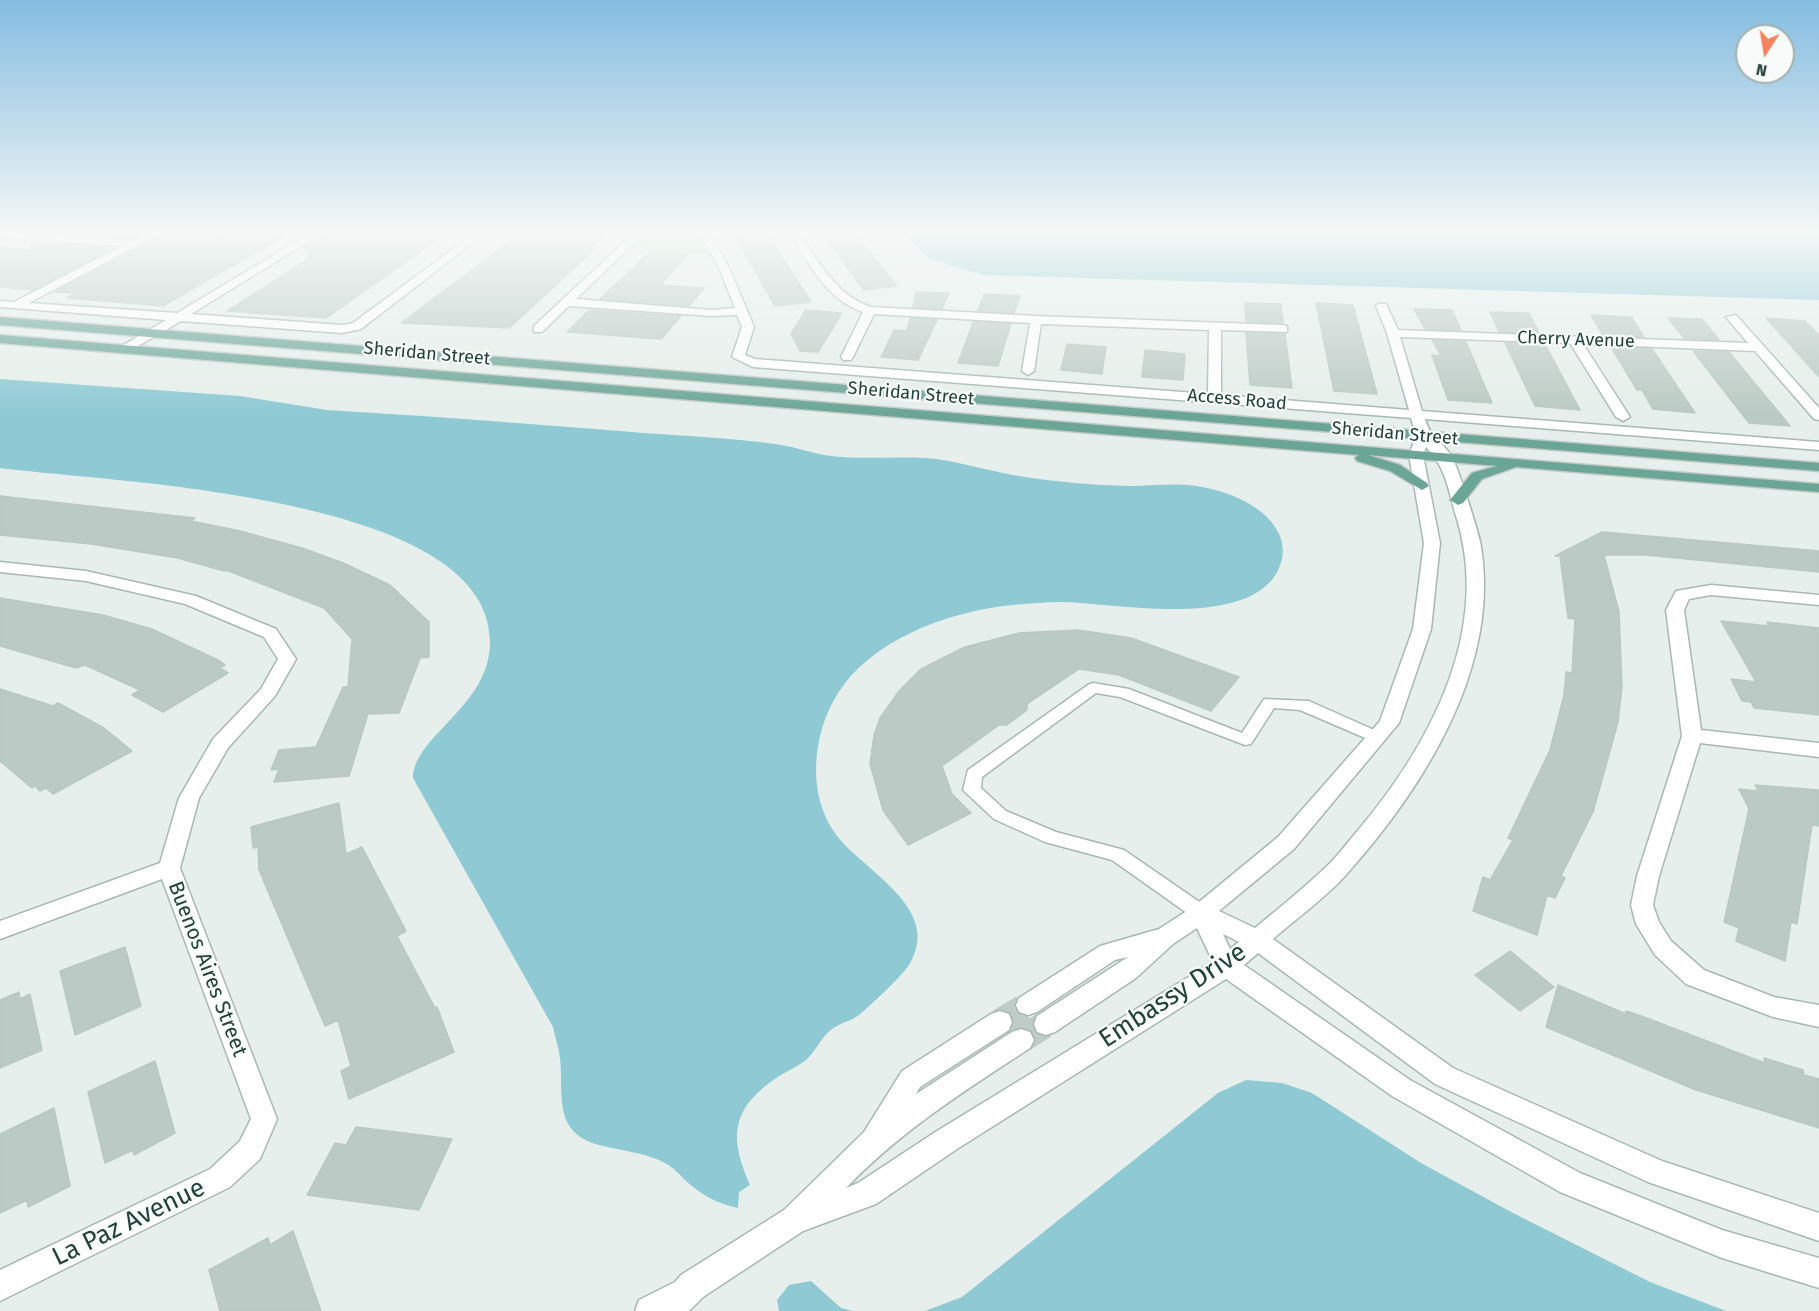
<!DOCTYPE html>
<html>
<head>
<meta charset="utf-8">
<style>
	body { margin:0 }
	#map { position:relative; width:1819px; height:1311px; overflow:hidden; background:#e6efeb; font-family:"Fira Sans",sans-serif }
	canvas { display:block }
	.north { position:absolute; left:1735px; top:24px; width:60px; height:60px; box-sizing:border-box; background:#f7fbf9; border:2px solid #a3b1ad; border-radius:50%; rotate:192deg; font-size:16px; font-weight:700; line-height:24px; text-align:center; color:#24423a }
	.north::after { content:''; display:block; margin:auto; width:21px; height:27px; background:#f4845f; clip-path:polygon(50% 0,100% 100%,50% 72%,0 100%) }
</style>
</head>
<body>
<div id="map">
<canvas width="1819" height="1311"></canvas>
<div class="north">N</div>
</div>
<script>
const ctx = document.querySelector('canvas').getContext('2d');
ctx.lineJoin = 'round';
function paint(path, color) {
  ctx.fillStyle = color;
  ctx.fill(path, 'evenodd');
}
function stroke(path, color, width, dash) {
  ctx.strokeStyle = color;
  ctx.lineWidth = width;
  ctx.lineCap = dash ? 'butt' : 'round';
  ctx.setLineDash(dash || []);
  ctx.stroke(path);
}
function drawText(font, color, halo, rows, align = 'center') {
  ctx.font = font + ' "Fira Sans",sans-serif';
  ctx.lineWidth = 4.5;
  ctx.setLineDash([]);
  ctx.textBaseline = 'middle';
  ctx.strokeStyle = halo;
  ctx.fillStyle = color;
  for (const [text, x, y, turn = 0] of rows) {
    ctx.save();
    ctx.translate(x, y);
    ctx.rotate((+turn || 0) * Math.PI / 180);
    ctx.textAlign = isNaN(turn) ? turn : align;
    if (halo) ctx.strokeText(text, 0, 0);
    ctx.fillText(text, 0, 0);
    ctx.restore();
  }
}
const green = new Path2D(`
	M 651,231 L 695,231 L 708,254 L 644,250 L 646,247 L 635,246 Z`);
const water = new Path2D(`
	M 902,231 L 1819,231 L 1819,300 L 983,275 L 929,259 Z
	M 0,379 L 240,396 L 327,410 L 422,416 C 496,421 570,427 644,433 C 688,436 732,438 775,444 C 792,446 808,452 824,455 C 861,461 899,455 936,459 C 966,463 995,473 1025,477 C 1057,482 1103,486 1136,486 C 1156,485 1176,483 1196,486 C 1227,491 1267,505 1280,536 C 1285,550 1283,562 1276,574 C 1243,628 1118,604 1064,602 C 1044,602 1023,604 1003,606 C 944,614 872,640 838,693 C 812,734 806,795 837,836 C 864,871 944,909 909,965 C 899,979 872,1004 859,1015 C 851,1021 840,1023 832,1029 C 821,1037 816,1051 806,1060 C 796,1068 782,1073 772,1081 C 730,1111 730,1140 750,1185 L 739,1192 L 738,1208 C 716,1203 703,1196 686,1181 C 680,1175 673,1167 665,1163 C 644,1152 622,1151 599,1145 C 552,1132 564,1095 560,1058 C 559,1048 555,1037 553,1027 L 413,778 C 414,735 491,706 490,641 C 490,493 104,482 0,468 Z
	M 1246,1080 L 1282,1083 L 1312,1093 L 1421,1163 L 1513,1213 L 1650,1282 L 1726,1311 L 925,1311 L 962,1297 L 1218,1093 Z
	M 811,1281 L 841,1308 L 853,1311 L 779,1311 L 777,1300 L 789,1285 Z`);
const building = new Path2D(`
	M 31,231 L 148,231 L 133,239 Z
	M 167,231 L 249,234 L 255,231 L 293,231 L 163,306 L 67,298 L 76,293 L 55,292 Z
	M 328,231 L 445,231 L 434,238 L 441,238 L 326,318 L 227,311 L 310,258 L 304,247 Z
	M 524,231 L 610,231 L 589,250 L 594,250 L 509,328 L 401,323 Z
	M 732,231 L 765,231 L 811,302 L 775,306 Z
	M 820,231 L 853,231 L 897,286 L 864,290 Z
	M 31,242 L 114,248 L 33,290 L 0,287 L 0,247 L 31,250 Z
	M 651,251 L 688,254 L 660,285 L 704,288 L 689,306 L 600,299 Z
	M 916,292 L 949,293 L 942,309 L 913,307 Z
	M 984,294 L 1020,296 L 1014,313 L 978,311 Z
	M 1245,303 L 1281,304 L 1283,323 L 1246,321 Z
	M 1316,303 L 1353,305 L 1377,394 L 1334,391 Z
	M 1414,309 L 1452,310 L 1461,330 L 1425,329 Z
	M 589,310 L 681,316 L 661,339 L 567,332 Z
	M 806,310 L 842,313 L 818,352 L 800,351 L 791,334 Z
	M 1490,312 L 1529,313 L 1539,333 L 1499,332 Z
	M 1591,315 L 1631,317 L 1644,337 L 1603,335 Z
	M 910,318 L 937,320 L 918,360 L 881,357 L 894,330 L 907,331 Z
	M 1668,318 L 1702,319 L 1719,340 L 1684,338 Z
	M 1766,318 L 1805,321 L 1819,335 L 1819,377 Z
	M 973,322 L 1011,324 L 998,366 L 958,363 Z
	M 1246,333 L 1285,334 L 1292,388 L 1250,385 Z
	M 1432,340 L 1466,342 L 1492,403 L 1448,400 L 1432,355 L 1441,356 Z
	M 1505,343 L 1545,344 L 1580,410 L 1535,406 Z
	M 1067,344 L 1106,347 L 1102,374 L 1061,370 Z
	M 1611,347 L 1652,349 L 1695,413 L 1653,409 L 1642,390 L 1637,390 Z
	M 1145,350 L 1185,354 L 1183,380 L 1142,377 Z
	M 1693,351 L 1729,352 L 1790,426 L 1749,423 Z
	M 0,496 L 195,518 L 191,521 L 240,531 L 302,548 L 343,563 L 390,585 L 429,622 L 429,657 L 420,658 L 399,713 L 368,714 L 349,776 L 274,782 L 279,769 L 271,770 L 279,750 L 316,747 L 343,687 L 348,687 L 352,639 L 324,608 L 226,570 L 224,571 L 178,558 L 91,544 L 0,535 Z
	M 1602,532 L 1819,551 L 1819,572 L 1646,555 L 1604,555 L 1619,612 L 1622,687 L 1618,722 L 1593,812 L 1561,876 L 1565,878 L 1555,898 L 1547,895 L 1537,935 L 1473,911 L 1483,877 L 1490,880 L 1513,840 L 1508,838 L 1550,750 L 1564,695 L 1566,672 L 1572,673 L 1575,619 L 1568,618 L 1560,556 L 1555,556 Z
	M 0,598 L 103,615 L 152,629 L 220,661 L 225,665 L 220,668 L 228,673 L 163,712 L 132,695 L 140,690 L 85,665 L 76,668 L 0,646 Z
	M 1721,621 L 1769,626 L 1767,622 L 1819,628 L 1819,715 L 1754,708 L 1751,702 L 1742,701 L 1731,679 L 1756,682 Z
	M 1078,630 L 1131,638 L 1239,677 L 1211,711 L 1119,675 L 1079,669 L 1027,704 L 1027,710 L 1007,725 L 999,725 L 942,766 L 952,794 L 971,813 L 908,845 L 883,810 L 870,764 L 874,735 L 880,718 L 899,691 L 921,669 L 965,647 L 1019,633 Z
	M 0,689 L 53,706 L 58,703 L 104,728 L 132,751 L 53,794 L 46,788 L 40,791 L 35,786 L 32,788 L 0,761 Z
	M 1755,785 L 1819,790 L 1819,826 L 1812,825 L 1797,924 L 1791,922 L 1785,961 L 1736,941 L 1739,928 L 1724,922 L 1749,809 L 1739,789 L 1758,791 Z
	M 339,803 L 346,854 L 362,847 L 406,931 L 397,936 L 435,1008 L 437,1007 L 454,1052 L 349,1099 L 341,1071 L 351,1066 L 338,1020 L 325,1026 L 259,870 L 258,847 L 253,848 L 251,827 Z
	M 125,947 L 141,1006 L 75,1035 L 60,971 Z
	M 1510,951 L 1554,987 L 1520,1011 L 1475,975 Z
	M 1558,985 L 1626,1014 L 1626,1011 L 1641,1016 L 1765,1063 L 1764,1058 L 1803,1070 L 1804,1075 L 1819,1079 L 1819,1128 L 1696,1090 L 1546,1027 Z
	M 19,992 L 20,999 L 30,994 L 42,1050 L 0,1068 L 0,1000 Z
	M 155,1061 L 175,1133 L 134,1155 L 133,1150 L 105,1163 L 88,1092 Z
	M 54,1108 L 70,1186 L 28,1207 L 27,1200 L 0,1213 L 0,1134 Z
	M 356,1127 L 452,1139 L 419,1210 L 307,1195 L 335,1143 L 346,1145 Z
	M 293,1231 L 321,1311 L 220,1311 L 209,1270 L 268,1238 L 270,1245 Z`);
const streetTunnel = new Path2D(`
	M 1000,1022 L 1028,1005
	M 1021,1040 L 1046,1024`);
const lane = new Path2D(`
	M 1093,683 L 1129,689 L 1242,733 L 1264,699 L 1309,701 L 1383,734 L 1385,738 L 1383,742 L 1377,743 L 1300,710 L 1274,708 L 1251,744 L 1245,745 L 1120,697 L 1096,693 L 982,777 L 981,788 L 1006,811 L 1056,832 L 1124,850 L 1208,908 L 1211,913 L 1208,918 L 1201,920 L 1194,918 L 1112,860 L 1045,842 L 994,819 L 963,790 L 968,770 L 1088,685 Z`);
const street = new Path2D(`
	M 153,231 L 165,231 L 29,303 L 177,313 L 314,231 L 326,231 L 191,314 L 342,325 L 353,323 L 477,231 L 488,231 L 361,329 L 342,333 L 181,321 L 126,353 L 122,352 L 122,346 L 166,320 L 0,307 L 0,301 L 14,302 L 122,246 L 0,238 L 0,232 L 133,241 Z
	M 636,231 L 647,231 L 576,299 L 712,310 L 735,308 L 720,270 L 698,231 L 708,231 L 730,270 L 754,327 L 745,355 L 755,359 L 1208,394 L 1209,330 L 1041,324 L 1034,371 L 1028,375 L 1022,371 L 1030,323 L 874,314 L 853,357 L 851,360 L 843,360 L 841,357 L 863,312 C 826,300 809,262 787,231 L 797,231 C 818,260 835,295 871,307 L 1036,316 L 1283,325 L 1287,326 L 1287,332 L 1221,330 L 1221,395 L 1409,410 L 1387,333 L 1376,306 L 1378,304 L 1386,304 L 1398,330 L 1748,343 L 1726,317 L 1736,315 L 1819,408 L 1819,420 L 1814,419 L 1755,351 L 1583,344 L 1630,417 L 1623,421 L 1616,417 L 1570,343 L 1400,337 L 1422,411 L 1819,442 L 1819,450 L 1425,419 C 1431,439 1440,440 1451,455 C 1457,464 1477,528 1480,541 C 1503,664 1424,788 1345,876 C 1324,899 1297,918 1273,939 L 1453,1068 L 1662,1161 L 1819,1213 L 1819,1241 L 1648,1182 L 1435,1084 L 1258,953 L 1244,965 L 1410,1080 L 1580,1173 L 1722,1230 L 1819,1258 L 1819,1288 L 1722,1258 L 1560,1192 L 1392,1096 L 1226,979 L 957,1149 L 876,1204 L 803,1231 L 703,1297 L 689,1311 L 635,1311 L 639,1300 L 675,1282 L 681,1275 L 784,1210 L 864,1132 L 902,1071 L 991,1014 L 1000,1011 L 1009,1014 L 1012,1022 L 1009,1030 L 920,1087 L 916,1094 L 1012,1032 L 1021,1029 L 1030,1032 L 1034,1040 L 1030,1048 C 963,1092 902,1130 846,1188 L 858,1183 L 937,1131 L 1213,962 L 1197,928 L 1173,944 L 1136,978 L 1055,1032 L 1046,1035 L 1037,1032 L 1034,1024 L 1037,1016 L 1128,957 L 1115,960 L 1037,1012 L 1028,1015 L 1019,1012 L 1016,1005 L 1019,998 L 1100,946 L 1159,929 L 1193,907 L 1278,837 L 1380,721 L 1413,629 L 1424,543 L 1409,455 L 1416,436 L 1411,418 L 753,367 L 732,357 L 742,327 L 737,315 L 712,316 L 569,306 L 542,332 L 534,332 L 534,326 ZM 1426,447 C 1445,465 1449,492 1456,516 C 1492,629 1431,743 1360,828 C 1349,840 1339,855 1327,866 C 1304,888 1279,908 1255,928 L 1219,911 L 1294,849 L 1399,723 L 1431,629 L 1440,543 L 1423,455 ZM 1223,934 L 1239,942 L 1230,949 Z
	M 0,562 L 86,571 L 196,596 L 276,629 L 296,659 L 275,696 L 228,748 L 199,798 L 180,868 L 277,1119 L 260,1159 L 230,1187 L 0,1301 L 0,1270 L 210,1169 L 240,1141 L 251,1119 L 162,879 L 0,939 L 0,921 L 160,863 L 179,798 L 213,739 L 261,689 L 278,659 L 264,637 L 185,604 L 86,581 L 0,572 Z
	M 1711,585 L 1819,595 L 1819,605 L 1711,595 L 1689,599 L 1684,610 L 1701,730 L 1819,743 L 1819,757 L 1700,743 L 1659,876 L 1653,905 L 1659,922 L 1671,941 L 1704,970 L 1774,997 L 1819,1005 L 1819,1027 L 1773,1017 L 1686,984 L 1655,955 L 1636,924 L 1631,905 L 1637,876 L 1682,736 L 1666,610 L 1676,591 Z`);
const primary = new Path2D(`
	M 0,317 L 1819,463 L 1819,471 L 0,325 Z
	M 0,335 L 1819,484 L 1819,492 L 1516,467 L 1482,479 L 1463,503 L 1458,505 L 1450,500 L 1472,473 L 1497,466 L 1368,455 L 1400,465 L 1427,483 L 1429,486 L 1422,490 L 1390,471 L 1357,461 L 1355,458 L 1359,455 L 0,343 Z`);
const farStreetnames = [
	["Cherry Avenue",1576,340,2],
	["Sheridan Street",427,354,5],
	["Sheridan Street",911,394,5],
	["Access Road",1237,400,5],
	["Sheridan Street",1395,434,5]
];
const streetNames = [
	["Buenos Aires Street",207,969,69]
];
const nearStreetnames = [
	["Embassy Drive",1173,996,-33],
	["La Paz Avenue",129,1223,-26]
];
paint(green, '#bfe0c8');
paint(water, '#8ec9d4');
paint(building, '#bbcac4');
stroke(building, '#b8c9c2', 1.5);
stroke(streetTunnel, '#bfccc8', 27, [27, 14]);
stroke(lane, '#a8b8b2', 3);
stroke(street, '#a8b8b2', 3);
stroke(primary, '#c2cac8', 3);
paint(lane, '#fff');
paint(street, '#fff');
paint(primary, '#6aa596');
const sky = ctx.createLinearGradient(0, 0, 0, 414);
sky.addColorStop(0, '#84bce0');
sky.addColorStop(0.56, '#f4f8f6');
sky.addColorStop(1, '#f4f8f600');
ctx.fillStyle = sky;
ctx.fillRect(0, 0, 1819, 414);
drawText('18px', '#24423a', '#f7fbf9', farStreetnames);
drawText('21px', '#24423a', '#f7fbf9', streetNames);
drawText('26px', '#24423a', '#f7fbf9', nearStreetnames);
</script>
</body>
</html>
